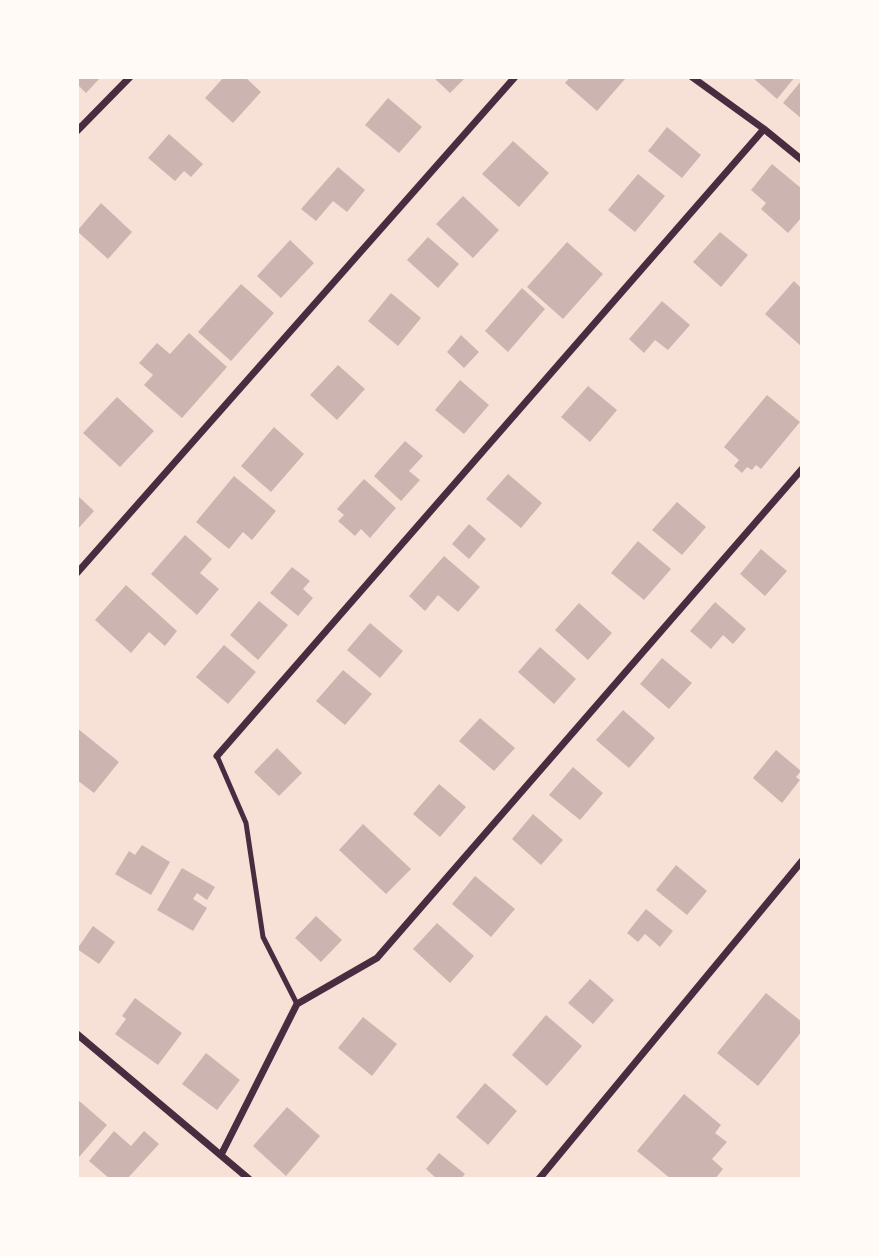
<!DOCTYPE html>
<html>
<head>
<meta charset="utf-8">
<style>
	body { margin:0 }
	#map { position:relative; width:879px; height:1256px; overflow:hidden; background:#f7e1d7; font-family:Lora,serif }
	canvas { display:block }
	.frame { position:absolute; inset:0; border:79px solid #fffaf5; pointer-events:none }
</style>
</head>
<body>
<div id="map">
<canvas width="879" height="1256"></canvas>
<div class="frame"></div>
</div>
<script>
const ctx = document.querySelector('canvas').getContext('2d');
ctx.lineJoin = 'round';
function paint(path, color) {
  ctx.fillStyle = color;
  ctx.fill(path, 'evenodd');
}
function stroke(path, color, width, dash) {
  ctx.strokeStyle = color;
  ctx.lineWidth = width;
  ctx.lineCap = dash ? 'butt' : 'round';
  ctx.setLineDash(dash || []);
  ctx.stroke(path);
}
const building = new Path2D(`
	M 77,77 L 101,77 L 86,93 L 77,84 Z
	M 224,77 L 245,77 L 261,92 L 233,123 L 205,98 Z
	M 433,77 L 466,77 L 450,93 Z
	M 570,77 L 623,77 L 625,79 L 597,111 L 565,83 Z
	M 752,77 L 795,77 L 777,99 Z
	M 802,80 L 802,119 L 783,103 Z
	M 388,98 L 422,127 L 399,153 L 365,125 Z
	M 667,127 L 701,155 L 682,178 L 648,151 Z
	M 169,134 L 203,164 L 191,177 L 184,171 L 175,181 L 148,158 Z
	M 513,141 L 549,173 L 519,207 L 482,174 Z
	M 772,164 L 802,189 L 802,217 L 788,233 L 761,209 L 766,203 L 751,190 Z
	M 338,167 L 365,190 L 347,212 L 333,201 L 316,221 L 301,209 Z
	M 638,174 L 665,196 L 635,232 L 608,210 Z
	M 463,196 L 499,230 L 473,258 L 436,224 Z
	M 101,203 L 132,232 L 108,259 L 77,231 Z
	M 720,232 L 748,255 L 721,287 L 693,262 Z
	M 428,237 L 459,264 L 438,288 L 407,260 Z
	M 290,240 L 314,263 L 281,298 L 257,276 Z
	M 567,242 L 603,274 L 563,319 L 527,287 Z
	M 794,281 L 802,289 L 802,347 L 765,314 Z
	M 241,284 L 274,313 L 231,361 L 198,332 Z
	M 522,288 L 545,309 L 508,352 L 485,331 Z
	M 391,293 L 421,318 L 398,346 L 368,321 Z
	M 662,301 L 690,325 L 668,350 L 655,340 L 644,353 L 629,339 Z
	M 189,333 L 227,367 L 182,418 L 144,385 L 153,375 L 139,363 L 157,343 L 170,354 Z
	M 461,335 L 479,352 L 464,368 L 447,352 Z
	M 338,365 L 365,389 L 337,420 L 310,395 Z
	M 460,380 L 489,405 L 464,434 L 435,410 Z
	M 588,386 L 617,410 L 590,442 L 561,417 Z
	M 767,395 L 800,422 L 761,469 L 756,465 L 752,470 L 747,467 L 742,473 L 734,466 L 739,460 L 724,447 Z
	M 117,397 L 154,431 L 120,467 L 83,433 Z
	M 274,427 L 304,454 L 271,492 L 241,466 Z
	M 405,441 L 423,456 L 409,471 L 420,480 L 401,501 L 374,476 Z
	M 508,474 L 542,503 L 521,528 L 486,499 Z
	M 234,476 L 276,511 L 252,540 L 243,532 L 229,549 L 196,522 Z
	M 364,479 L 396,508 L 370,538 L 361,529 L 355,536 L 338,521 L 344,515 L 337,509 Z
	M 77,495 L 94,511 L 77,530 Z
	M 677,502 L 706,527 L 682,555 L 652,530 Z
	M 469,524 L 486,539 L 469,559 L 452,544 Z
	M 185,535 L 212,559 L 200,573 L 219,589 L 197,615 L 151,574 Z
	M 638,541 L 671,569 L 644,600 L 611,573 Z
	M 761,549 L 787,571 L 765,596 L 740,574 Z
	M 444,556 L 480,587 L 458,612 L 438,595 L 425,611 L 409,596 Z
	M 292,567 L 310,581 L 303,589 L 313,598 L 298,616 L 270,593 Z
	M 126,585 L 177,631 L 165,646 L 149,632 L 131,653 L 95,620 Z
	M 259,601 L 288,625 L 258,660 L 230,635 Z
	M 715,602 L 746,629 L 733,644 L 723,635 L 711,649 L 690,631 Z
	M 579,603 L 612,633 L 588,660 L 555,630 Z
	M 370,623 L 403,651 L 380,678 L 347,650 Z
	M 224,645 L 256,672 L 228,704 L 196,677 Z
	M 540,647 L 576,679 L 554,704 L 518,672 Z
	M 662,658 L 692,683 L 669,709 L 640,684 Z
	M 343,670 L 372,694 L 345,725 L 316,701 Z
	M 623,710 L 655,738 L 629,768 L 596,740 Z
	M 480,718 L 515,748 L 494,771 L 459,741 Z
	M 77,728 L 119,762 L 94,793 L 77,780 Z
	M 277,748 L 302,773 L 279,796 L 254,772 Z
	M 776,750 L 801,771 L 796,777 L 800,780 L 782,803 L 753,778 Z
	M 573,767 L 603,793 L 580,820 L 549,795 Z
	M 439,784 L 466,807 L 440,837 L 413,814 Z
	M 533,814 L 563,840 L 541,865 L 512,839 Z
	M 363,824 L 411,869 L 386,894 L 339,850 Z
	M 142,845 L 170,862 L 151,895 L 115,874 L 129,851 L 135,855 Z
	M 676,865 L 707,891 L 687,915 L 656,890 Z
	M 182,868 L 215,887 L 207,900 L 197,893 L 193,899 L 207,908 L 193,931 L 157,910 Z
	M 475,876 L 515,909 L 491,937 L 452,904 Z
	M 646,909 L 673,931 L 660,947 L 645,934 L 638,942 L 627,933 Z
	M 316,916 L 342,940 L 321,962 L 295,938 Z
	M 437,923 L 474,956 L 450,983 L 413,949 Z
	M 93,926 L 115,942 L 99,964 L 77,949 Z
	M 590,979 L 614,1000 L 593,1024 L 568,1003 Z
	M 766,993 L 802,1022 L 802,1031 L 758,1086 L 717,1053 Z
	M 135,998 L 182,1033 L 158,1065 L 115,1034 L 126,1019 L 122,1016 Z
	M 546,1015 L 582,1046 L 547,1086 L 512,1055 Z
	M 363,1017 L 397,1044 L 372,1076 L 338,1048 Z
	M 206,1053 L 240,1080 L 217,1110 L 182,1084 Z
	M 485,1083 L 517,1111 L 488,1145 L 456,1117 Z
	M 684,1094 L 721,1125 L 715,1133 L 727,1142 L 712,1159 L 723,1169 L 715,1179 L 671,1179 L 637,1151 Z
	M 77,1099 L 107,1125 L 79,1157 L 77,1155 Z
	M 287,1107 L 320,1136 L 286,1176 L 253,1146 Z
	M 114,1131 L 131,1146 L 144,1131 L 159,1144 L 127,1179 L 110,1179 L 89,1161 Z
	M 439,1153 L 465,1174 L 461,1179 L 437,1179 L 426,1169 Z`);
const service = new Path2D(`
	M 217,756 L 246,823 L 263,937 L 297,1004`);
const minor = new Path2D(`
	M 692,77 L 764,129 L 802,160
	M 77,131 L 130,77
	M 77,573 L 515,77
	M 217,756 L 764,129
	M 77,1034 L 249,1179
	M 221,1155 L 297,1004 L 377,958 L 802,469
	M 539,1179 L 802,861`);
paint(building, '#ccb4b1');
stroke(service, '#4a2c40', 5);
stroke(minor, '#4a2c40', 7);
</script>
</body>
</html>
